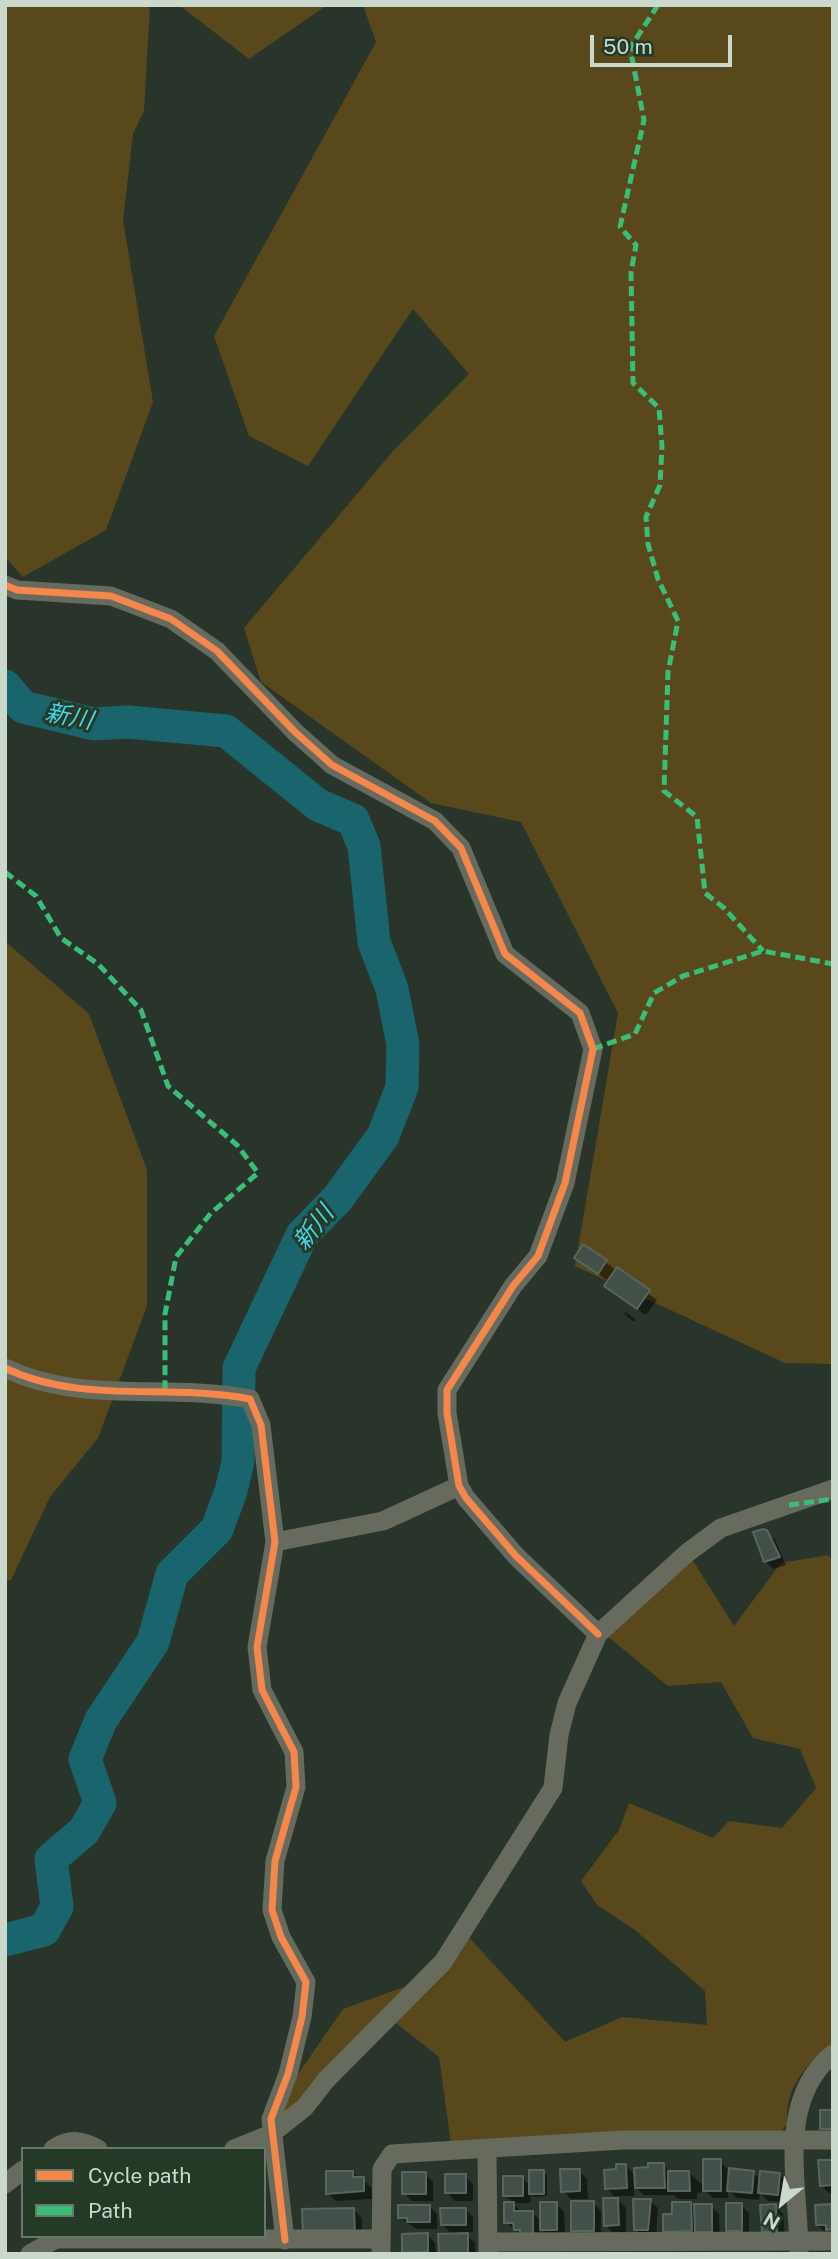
<!DOCTYPE html>
<html>
<head>
<meta charset="utf-8">
<style>
	body { margin:0 }
	#map { position:relative; width:838px; height:2259px; overflow:hidden; background:#29352a; font-family:"Public Sans",sans-serif }
	canvas { display:block }
	.frame { position:absolute; inset:0; border:7px solid #cbd9cc; pointer-events:none }
	.legend { position:absolute; left:21px; top:2147px; width:245px; height:91px; box-sizing:border-box; background:#243a27; border:2px solid #677a69; margin:0; padding:9px 12px; list-style:none; font-size:21px; color:#cbd9cc }
	.legend li { display:flex; align-items:center; gap:14px; height:35px }
	.legend b { width:35px; border:2px solid #677a69 }
	.north { position:absolute; left:747px; top:2168px; width:70px; height:70px; -webkit-text-stroke:5px #243a27; paint-order:stroke; rotate:210deg; font-size:19px; font-weight:700; line-height:28px; text-align:center; color:#cbd9cc }
	.north::after { content:''; display:block; margin:auto; width:24px; height:32px; background:#cbd9cc; clip-path:polygon(50% 0,100% 100%,50% 72%,0 100%) }
	.scale { position:absolute; left:590px; top:35px; width:142px; height:32px; box-sizing:border-box; border:4px solid #cbd9cc; border-top:0; padding-left:9px; font-size:21px; line-height:24px; white-space:nowrap; color:#cbd9cc; -webkit-text-stroke:5px #243a27; paint-order:stroke }
</style>
</head>
<body>
<div id="map">
<canvas width="838" height="2259"></canvas>
<div class="frame"></div>
<ul class="legend">
<li><b style="height:9px;background:#f5874c"></b>Cycle path</li>
<li><b style="height:9px;background:#3abd76"></b>Path</li>
</ul>
<div class="north">N</div>
<div class="scale">50 m</div>
</div>
<script>
const ctx = document.querySelector('canvas').getContext('2d');
ctx.lineJoin = 'round';
function paint(path, color) {
  ctx.fillStyle = color;
  ctx.fill(path, 'evenodd');
}
function stroke(path, color, width, dash) {
  ctx.strokeStyle = color;
  ctx.lineWidth = width;
  ctx.lineCap = dash ? 'butt' : 'round';
  ctx.setLineDash(dash || []);
  ctx.stroke(path);
}
function drawText(font, color, halo, rows, align = 'center') {
  ctx.font = font + ' "Public Sans","Noto Sans JP",sans-serif';
  ctx.lineWidth = 6;
  ctx.setLineDash([]);
  ctx.textBaseline = 'middle';
  ctx.strokeStyle = halo;
  ctx.fillStyle = color;
  for (const [text, x, y, turn = 0] of rows) {
    ctx.save();
    ctx.translate(x, y);
    ctx.rotate((+turn || 0) * Math.PI / 180);
    ctx.textAlign = isNaN(turn) ? turn : align;
    if (halo) ctx.strokeText(text, 0, 0);
    ctx.fillText(text, 0, 0);
    ctx.restore();
  }
}
const green = new Path2D(`
	M 5,5 L 150,5 L 144,111 L 133,134 L 123,220 L 153,402 L 106,530 L 23,577 L 5,557 Z
	M 179,5 L 327,5 L 249,59 Z
	M 363,5 L 833,5 L 833,1364 L 785,1363 L 575,1266 L 618,1013 L 521,822 L 431,803 L 261,682 L 244,628 L 394,450 L 469,374 L 413,309 L 308,466 L 249,436 L 214,336 L 376,42 Z
	M 5,941 L 89,1014 L 147,1170 L 147,1306 L 98,1438 L 50,1497 L 11,1580 L 5,1581 Z
	M 828,1555 L 833,1561 L 833,2045 C 808,2060 782,2092 788,2123 L 780,2133 L 451,2144 L 439,2057 L 391,2019 L 464,1932 L 565,2042 L 622,2017 L 707,2025 L 705,1991 L 635,1930 L 597,1905 L 581,1881 L 619,1830 L 629,1803 L 713,1838 L 729,1821 L 782,1828 L 816,1788 L 800,1749 L 753,1738 L 721,1682 L 668,1686 L 606,1635 L 690,1556 L 734,1626 L 781,1563 Z
	M 415,1983 L 282,2117 L 291,2084 L 343,2009 Z`);
const shadow = new Path2D(`
	M 583,1246 L 657,1300 L 646,1315 L 614,1294 L 606,1286 L 609,1282 L 576,1257 Z
	M 626,1312 L 636,1320 L 634,1322 L 624,1314 Z
	M 766,1532 L 775,1540 L 786,1565 L 773,1569 L 765,1561 Z
	M 720,2161 L 728,2170 L 753,2172 L 761,2180 L 779,2174 L 787,2182 L 786,2202 L 768,2201 L 760,2193 L 759,2200 L 737,2198 L 728,2190 L 728,2198 L 713,2198 L 704,2189 L 704,2192 L 697,2193 L 697,2199 L 678,2199 L 674,2195 L 644,2195 L 634,2185 L 634,2196 L 614,2196 L 606,2188 L 618,2171 L 626,2166 L 636,2176 L 663,2165 L 671,2173 L 689,2173 L 705,2187 Z
	M 833,2161 L 833,2193 L 829,2193 L 821,2185 Z
	M 543,2171 L 547,2175 L 547,2196 L 534,2197 L 530,2193 L 531,2203 L 513,2203 L 505,2195 L 522,2178 L 531,2186 Z
	M 579,2171 L 587,2179 L 588,2199 L 571,2199 L 563,2191 Z
	M 352,2172 L 371,2187 L 372,2199 L 336,2201 L 328,2193 Z
	M 425,2174 L 433,2182 L 433,2201 L 412,2201 L 404,2193 Z
	M 465,2176 L 473,2184 L 473,2201 L 455,2201 L 447,2193 Z
	M 618,2200 L 626,2208 L 626,2233 L 613,2233 L 605,2225 Z
	M 650,2201 L 658,2208 L 656,2237 L 643,2237 L 635,2229 Z
	M 593,2203 L 601,2211 L 601,2238 L 581,2238 L 573,2230 Z
	M 513,2204 L 522,2212 L 532,2212 L 542,2222 L 556,2204 L 564,2212 L 565,2237 L 550,2237 L 540,2228 L 540,2242 L 523,2237 L 506,2222 Z
	M 691,2204 L 696,2210 L 711,2206 L 719,2214 L 720,2239 L 673,2239 L 665,2231 L 674,2216 Z
	M 741,2205 L 749,2213 L 749,2238 L 736,2238 L 727,2230 Z
	M 429,2206 L 437,2214 L 437,2229 L 417,2229 L 400,2218 Z
	M 775,2206 L 783,2214 L 785,2239 L 772,2240 Z
	M 833,2206 L 833,2234 L 826,2233 L 818,2225 L 817,2207 Z
	M 465,2209 L 473,2217 L 473,2232 L 464,2233 L 475,2243 L 475,2254 L 440,2254 L 453,2235 L 442,2225 Z
	M 354,2210 L 362,2218 L 362,2242 L 313,2242 Z
	M 427,2235 L 435,2243 L 436,2254 L 404,2252 Z`);
const river = new Path2D(`
	M 5,686 L 23,707 L 94,724 L 128,722 L 226,731 L 318,805 L 353,820 L 364,846 L 374,942 L 392,989 L 403,1045 L 402,1087 L 383,1136 L 338,1198 L 302,1235 L 239,1368 L 238,1462 L 231,1491 L 217,1529 L 172,1574 L 153,1642 L 101,1720 L 85,1759 L 100,1803 L 84,1831 L 51,1859 L 57,1907 L 44,1930 L 5,1940`);
const building = new Path2D(`
	M 583,1244 L 607,1260 L 598,1274 L 574,1258 Z
	M 617,1267 L 650,1290 L 637,1309 L 604,1286 Z
	M 763,1529 L 767,1530 L 780,1557 L 764,1562 L 753,1532 Z
	M 820,2110 L 833,2110 L 833,2129 L 820,2129 Z
	M 703,2159 L 721,2159 L 721,2191 L 703,2191 Z
	M 818,2160 L 833,2160 L 833,2185 L 820,2186 Z
	M 648,2163 L 664,2163 L 665,2188 L 635,2188 L 634,2168 L 648,2167 Z
	M 616,2164 L 626,2164 L 627,2188 L 605,2189 L 604,2170 L 616,2169 Z
	M 729,2168 L 754,2171 L 752,2193 L 727,2191 Z
	M 560,2169 L 580,2169 L 580,2191 L 561,2192 Z
	M 529,2170 L 544,2170 L 544,2194 L 529,2194 Z
	M 326,2171 L 353,2171 L 353,2177 L 364,2177 L 364,2191 L 326,2194 Z
	M 668,2171 L 689,2171 L 690,2191 L 668,2191 Z
	M 760,2171 L 780,2173 L 778,2195 L 758,2193 Z
	M 402,2172 L 426,2172 L 426,2194 L 402,2194 Z
	M 445,2174 L 466,2174 L 466,2193 L 445,2193 Z
	M 503,2176 L 523,2176 L 523,2196 L 503,2196 Z
	M 603,2198 L 618,2198 L 619,2225 L 604,2226 Z
	M 633,2199 L 651,2199 L 648,2230 L 634,2230 Z
	M 571,2201 L 594,2201 L 594,2231 L 571,2231 Z
	M 504,2202 L 514,2202 L 514,2211 L 533,2211 L 533,2235 L 520,2235 L 520,2230 L 514,2230 L 513,2223 L 504,2223 Z
	M 540,2202 L 557,2202 L 557,2230 L 540,2230 Z
	M 672,2202 L 691,2202 L 692,2231 L 663,2232 L 663,2214 L 672,2214 Z
	M 726,2203 L 742,2203 L 742,2231 L 726,2231 Z
	M 694,2204 L 712,2204 L 712,2232 L 695,2232 Z
	M 776,2204 L 777,2232 L 762,2232 L 760,2205 Z
	M 831,2204 L 833,2229 L 826,2230 L 826,2225 L 816,2225 L 815,2205 Z
	M 398,2205 L 430,2205 L 430,2222 L 407,2222 L 407,2218 L 398,2218 Z
	M 354,2208 L 355,2235 L 303,2235 L 302,2209 Z
	M 440,2208 L 466,2208 L 466,2225 L 441,2225 Z
	M 428,2233 L 428,2252 L 402,2253 L 402,2234 Z
	M 468,2233 L 468,2254 L 439,2254 L 438,2234 Z`);
const minor = new Path2D(`
	M 5,585 L 17,590 L 111,596 L 171,619 L 217,651 L 295,732 L 332,765 L 435,821 L 461,848 L 505,954 L 580,1013 L 593,1049 L 565,1183 L 538,1256 L 513,1286 L 447,1390 L 447,1413 L 459,1486 L 466,1498 L 516,1556 L 598,1634
	M 5,1368 C 81,1405 170,1383 250,1399 L 261,1425 L 275,1542 L 257,1647 L 262,1690 L 294,1752 L 296,1787 L 275,1861 L 272,1910 L 281,1937 L 306,1982 L 302,2017 L 288,2074 L 271,2119 L 285,2240
	M 275,1542 L 383,1521 L 459,1486
	M 53,2149 C 69,2138 82,2140 98,2149
	M 234,2149 L 271,2134 L 305,2107 L 326,2080 L 443,1962 L 553,1788 L 559,1735 L 567,1703 L 598,1634 L 687,1553 L 721,1528 L 833,1489
	M 487,2150 L 488,2254
	M 5,2184 L 23,2170
	M 488,2242 L 833,2241
	M 799,2253 C 799,2187 775,2101 833,2054
	M 30,2254 L 56,2239 L 381,2239
	M 381,2254 L 382,2169 L 392,2154 L 623,2140 L 833,2140`);
const quiet = new Path2D(`
	M 658,5 L 630,48 L 644,120 L 620,227 L 636,245 L 631,272 L 633,383 L 659,408 L 662,446 L 660,485 L 646,517 L 648,544 L 658,579 L 678,621 L 668,672 L 664,791 L 697,817 L 705,893 L 724,908 L 763,951
	M 5,872 L 36,896 L 61,938 L 98,964 L 141,1010 L 168,1086 L 237,1145 L 258,1173 L 211,1213 L 176,1257 L 165,1314 L 165,1393
	M 593,1049 L 635,1034 L 654,993 L 683,976 L 763,951 L 833,964
	M 789,1505 L 833,1499`);
const cycleway = new Path2D(`
	M 5,585 L 17,590 L 111,596 L 171,619 L 217,651 L 295,732 L 332,765 L 435,821 L 461,848 L 505,954 L 580,1013 L 593,1049 L 565,1183 L 538,1256 L 513,1286 L 447,1390 L 447,1413 L 459,1486 L 466,1498 L 516,1556 L 598,1634
	M 5,1368 C 81,1405 170,1383 250,1399 L 261,1425 L 275,1542 L 257,1647 L 262,1690 L 294,1752 L 296,1787 L 275,1861 L 272,1910 L 281,1937 L 306,1982 L 302,2017 L 288,2074 L 271,2119 L 285,2240`);
const waterNames = [
	["新川",69,717,11],
	["新川",314,1228,-52]
];
paint(green, '#59481b');
paint(shadow, '#0007');
stroke(river, '#1a656d', 33);
paint(building, '#434f49');
stroke(building, '#59655f', 2);
stroke(minor, '#676b5e', 19);
stroke(quiet, '#3abd76', 5, [10, 5]);
stroke(cycleway, '#f5874c', 7);
drawText('italic 24px', '#41d8ec', '#243a27', waterNames);
</script>
</body>
</html>
